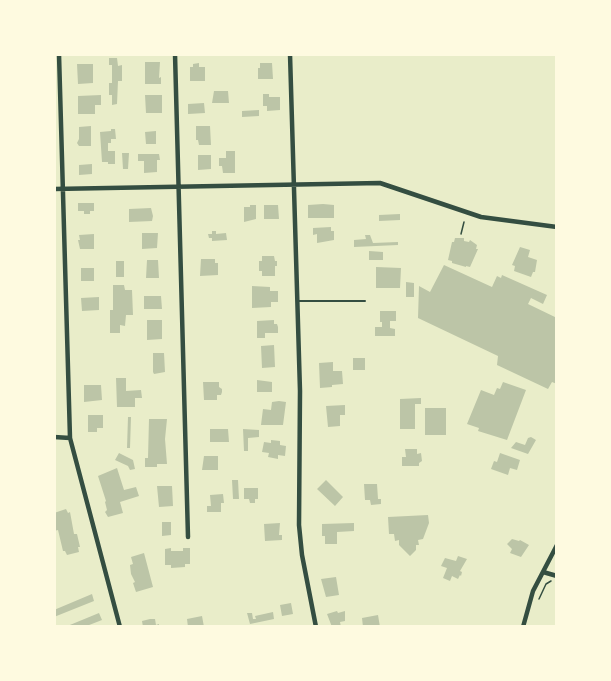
<!DOCTYPE html>
<html>
<head>
<meta charset="utf-8">
<style>
	body { margin:0 }
	#map { position:relative; width:611px; height:681px; overflow:hidden; background:#e9edc9; font-family:"PT Sans Narrow",sans-serif }
	canvas { display:block }
	.frame { position:absolute; inset:0; border:56px solid #fefae0; pointer-events:none }
</style>
</head>
<body>
<div id="map">
<canvas width="611" height="681"></canvas>
<div class="frame"></div>
</div>
<script>
const ctx = document.querySelector('canvas').getContext('2d');
ctx.lineJoin = 'round';
function paint(path, color) {
  ctx.fillStyle = color;
  ctx.fill(path, 'evenodd');
}
function stroke(path, color, width, dash) {
  ctx.strokeStyle = color;
  ctx.lineWidth = width;
  ctx.lineCap = dash ? 'butt' : 'round';
  ctx.setLineDash(dash || []);
  ctx.stroke(path);
}
const building = new Path2D(`
	M 109,58 L 117,58 L 118,66 L 122,65 L 122,81 L 118,81 L 117,104 L 112,105 L 112,95 L 109,95 L 109,83 L 112,83 L 112,65 L 109,65 Z
	M 145,62 L 160,62 L 159,78 L 161,77 L 161,84 L 145,84 Z
	M 199,63 L 199,67 L 205,67 L 205,81 L 190,81 L 190,67 L 193,67 L 193,64 Z
	M 260,63 L 272,63 L 273,79 L 258,79 L 258,68 L 260,68 Z
	M 77,64 L 93,64 L 93,83 L 78,84 Z
	M 214,91 L 228,91 L 229,103 L 212,103 Z
	M 263,94 L 269,94 L 269,97 L 280,97 L 280,110 L 267,111 L 267,106 L 263,106 Z
	M 101,95 L 101,105 L 95,105 L 95,114 L 78,114 L 78,96 Z
	M 145,95 L 162,95 L 162,113 L 146,113 Z
	M 204,103 L 205,113 L 188,114 L 188,104 Z
	M 259,110 L 259,116 L 242,117 L 242,111 Z
	M 91,126 L 91,146 L 79,146 L 77,143 L 79,139 L 79,127 Z
	M 196,126 L 210,126 L 211,145 L 199,145 L 198,140 L 196,140 Z
	M 111,129 L 115,129 L 116,139 L 111,139 L 111,143 L 108,143 L 108,151 L 115,151 L 115,164 L 108,164 L 108,162 L 102,162 L 100,132 L 111,131 Z
	M 156,131 L 156,144 L 146,144 L 145,132 Z
	M 226,151 L 235,151 L 235,173 L 223,173 L 222,166 L 219,166 L 219,158 L 226,158 Z
	M 122,153 L 129,153 L 128,169 L 123,169 Z
	M 138,154 L 159,154 L 160,160 L 157,160 L 157,172 L 144,173 L 144,161 L 138,161 Z
	M 198,155 L 211,155 L 211,169 L 198,170 Z
	M 92,164 L 92,174 L 79,175 L 79,165 Z
	M 78,203 L 94,203 L 94,211 L 90,211 L 90,214 L 84,214 L 84,211 L 78,211 Z
	M 323,204 L 334,205 L 334,218 L 308,218 L 308,205 Z
	M 250,205 L 256,205 L 256,219 L 244,222 L 244,207 L 250,207 Z
	M 264,205 L 278,205 L 279,219 L 264,219 Z
	M 151,208 L 153,216 L 152,221 L 129,222 L 129,209 Z
	M 400,214 L 400,220 L 379,221 L 379,215 Z
	M 331,227 L 331,231 L 334,231 L 334,240 L 317,243 L 317,234 L 313,235 L 313,228 Z
	M 212,231 L 216,231 L 216,234 L 226,233 L 227,240 L 212,241 L 212,238 L 209,238 L 208,234 L 212,234 Z
	M 142,233 L 158,233 L 157,248 L 142,249 Z
	M 94,234 L 94,249 L 80,249 L 78,240 L 80,240 L 79,235 Z
	M 365,235 L 370,235 L 373,243 L 398,242 L 398,245 L 354,247 L 354,240 L 366,239 Z
	M 455,238 L 464,238 L 464,241 L 469,242 L 470,240 L 477,245 L 476,249 L 478,249 L 470,267 L 466,266 L 466,267 L 452,263 L 452,261 L 448,260 L 452,242 L 454,242 Z
	M 520,247 L 530,250 L 528,257 L 537,260 L 535,272 L 533,272 L 531,277 L 514,271 L 515,266 L 512,265 Z
	M 369,251 L 383,252 L 383,260 L 369,260 Z
	M 262,256 L 274,256 L 275,261 L 277,261 L 277,266 L 275,266 L 275,276 L 262,276 L 262,271 L 259,271 L 259,261 L 262,261 Z
	M 201,259 L 215,259 L 215,263 L 218,263 L 218,275 L 200,276 Z
	M 147,260 L 158,260 L 159,278 L 146,278 Z
	M 116,261 L 124,261 L 124,277 L 116,277 Z
	M 444,265 L 492,287 L 497,276 L 501,278 L 502,275 L 547,295 L 543,304 L 531,298 L 528,304 L 557,318 L 557,384 L 552,382 L 548,389 L 497,365 L 498,356 L 418,318 L 419,286 L 430,292 Z
	M 376,267 L 401,268 L 400,288 L 376,288 Z
	M 81,268 L 94,268 L 94,281 L 81,281 Z
	M 406,282 L 414,283 L 414,297 L 406,297 Z
	M 113,285 L 124,285 L 125,290 L 132,290 L 133,315 L 126,315 L 125,326 L 120,325 L 120,333 L 110,333 L 110,310 L 113,310 Z
	M 252,286 L 270,287 L 270,291 L 278,291 L 278,302 L 271,302 L 271,307 L 252,308 Z
	M 144,296 L 161,296 L 162,309 L 144,309 Z
	M 99,297 L 99,310 L 82,311 L 81,298 Z
	M 380,311 L 396,311 L 396,321 L 390,321 L 390,328 L 395,329 L 395,336 L 375,336 L 375,327 L 382,327 L 382,322 L 380,322 Z
	M 147,320 L 162,320 L 162,339 L 147,340 Z
	M 274,320 L 274,324 L 277,324 L 278,327 L 278,333 L 265,333 L 265,338 L 257,338 L 257,321 Z
	M 274,345 L 275,367 L 262,368 L 261,346 Z
	M 153,353 L 164,353 L 165,372 L 154,374 L 153,372 Z
	M 353,358 L 365,358 L 365,370 L 353,370 Z
	M 333,362 L 333,371 L 342,371 L 343,384 L 332,385 L 332,387 L 320,388 L 319,363 Z
	M 116,378 L 126,378 L 126,391 L 141,390 L 142,398 L 135,398 L 135,407 L 117,407 Z
	M 257,380 L 272,382 L 272,392 L 257,392 Z
	M 203,382 L 219,382 L 219,387 L 222,389 L 222,392 L 221,395 L 217,395 L 217,400 L 204,400 Z
	M 503,382 L 526,390 L 507,440 L 478,431 L 479,428 L 467,424 L 481,390 L 494,395 L 497,388 L 500,389 Z
	M 84,385 L 101,385 L 102,400 L 84,402 Z
	M 421,398 L 421,404 L 415,404 L 415,429 L 400,429 L 400,399 Z
	M 279,401 L 286,402 L 283,425 L 261,425 L 263,409 L 271,410 L 272,402 Z
	M 345,405 L 345,415 L 340,415 L 340,426 L 328,427 L 326,406 Z
	M 425,408 L 446,408 L 446,435 L 425,435 Z
	M 88,415 L 103,415 L 103,428 L 97,428 L 97,432 L 88,432 Z
	M 128,417 L 131,417 L 130,448 L 127,448 Z
	M 149,419 L 167,419 L 165,439 L 167,464 L 157,464 L 157,467 L 145,467 L 145,458 L 148,458 Z
	M 210,429 L 228,429 L 229,442 L 210,442 Z
	M 243,429 L 259,430 L 259,437 L 248,438 L 248,451 L 244,451 Z
	M 531,437 L 536,440 L 528,454 L 511,448 L 516,442 L 525,445 L 528,438 Z
	M 271,440 L 280,441 L 280,445 L 286,446 L 285,456 L 278,455 L 278,459 L 268,457 L 269,453 L 262,452 L 264,442 L 271,443 Z
	M 405,449 L 417,449 L 417,454 L 421,453 L 422,461 L 419,463 L 419,466 L 402,466 L 402,457 L 406,457 Z
	M 119,453 L 133,460 L 135,469 L 130,470 L 128,466 L 115,460 Z
	M 500,453 L 520,460 L 517,470 L 510,468 L 508,475 L 491,469 L 494,461 L 497,462 Z
	M 204,456 L 218,456 L 218,470 L 202,470 Z
	M 117,468 L 124,490 L 136,487 L 139,496 L 120,502 L 123,513 L 108,517 L 105,512 L 107,510 L 105,502 L 106,501 L 98,476 Z
	M 232,480 L 238,480 L 239,499 L 233,499 Z
	M 326,480 L 343,497 L 335,506 L 317,489 Z
	M 364,484 L 377,484 L 378,499 L 381,499 L 381,504 L 371,505 L 370,500 L 365,500 Z
	M 157,486 L 172,486 L 173,506 L 159,507 Z
	M 244,488 L 258,488 L 258,499 L 255,499 L 255,503 L 250,503 L 249,499 L 244,499 Z
	M 223,494 L 224,503 L 221,503 L 221,512 L 207,512 L 207,506 L 211,506 L 210,495 Z
	M 66,509 L 68,513 L 70,512 L 74,534 L 77,534 L 80,547 L 78,547 L 79,552 L 67,555 L 65,551 L 63,551 L 58,530 L 54,531 L 54,513 Z
	M 428,515 L 429,523 L 423,539 L 418,540 L 419,545 L 416,545 L 416,550 L 410,556 L 399,545 L 399,540 L 395,541 L 394,534 L 389,534 L 388,517 Z
	M 162,522 L 171,522 L 171,535 L 162,536 Z
	M 280,523 L 279,535 L 282,535 L 282,540 L 265,541 L 264,524 Z
	M 354,523 L 354,531 L 337,532 L 337,544 L 325,544 L 325,536 L 322,536 L 322,524 Z
	M 512,539 L 519,541 L 520,540 L 529,545 L 521,557 L 510,553 L 512,549 L 507,544 Z
	M 171,548 L 171,551 L 183,551 L 183,548 L 190,548 L 190,564 L 185,564 L 185,567 L 171,568 L 171,565 L 165,565 L 165,549 Z
	M 144,553 L 153,587 L 136,592 L 133,583 L 135,582 L 131,574 L 130,565 L 133,564 L 131,557 Z
	M 458,556 L 467,559 L 460,571 L 462,572 L 461,576 L 460,575 L 458,579 L 452,576 L 450,581 L 443,578 L 447,568 L 441,566 L 445,558 L 456,561 Z
	M 336,577 L 339,595 L 326,597 L 321,579 Z
	M 92,594 L 94,601 L 54,617 L 54,610 Z
	M 291,603 L 293,614 L 282,616 L 280,605 Z
	M 337,611 L 338,613 L 345,611 L 345,621 L 340,622 L 341,627 L 332,627 L 327,614 Z
	M 273,612 L 274,619 L 250,624 L 247,613 L 252,613 L 253,619 L 256,619 L 255,616 Z
	M 99,613 L 102,620 L 84,627 L 65,627 Z
	M 378,615 L 380,627 L 363,627 L 362,618 Z
	M 202,616 L 204,627 L 188,627 L 187,619 Z
	M 150,619 L 155,619 L 156,625 L 159,624 L 159,627 L 143,627 L 142,621 Z`);
const path = new Path2D(`
	M 461,234 L 464,222
	M 539,599 L 546,584 L 551,581`);
const service = new Path2D(`
	M 299,301 L 365,301`);
const minor = new Path2D(`
	M 59,54 L 70,438 L 120,627
	M 175,54 L 188,537
	M 290,54 L 300,391 L 299,525 L 302,555 L 316,627
	M 54,189 L 380,183 L 481,217 L 557,227
	M 54,437 L 70,438
	M 543,572 L 557,576
	M 523,627 L 533,591 L 557,545`);
paint(building, '#bcc5a7');
stroke(path, '#344e41', 1.5);
stroke(service, '#344e41', 2);
stroke(minor, '#344e41', 4.5);
</script>
</body>
</html>
